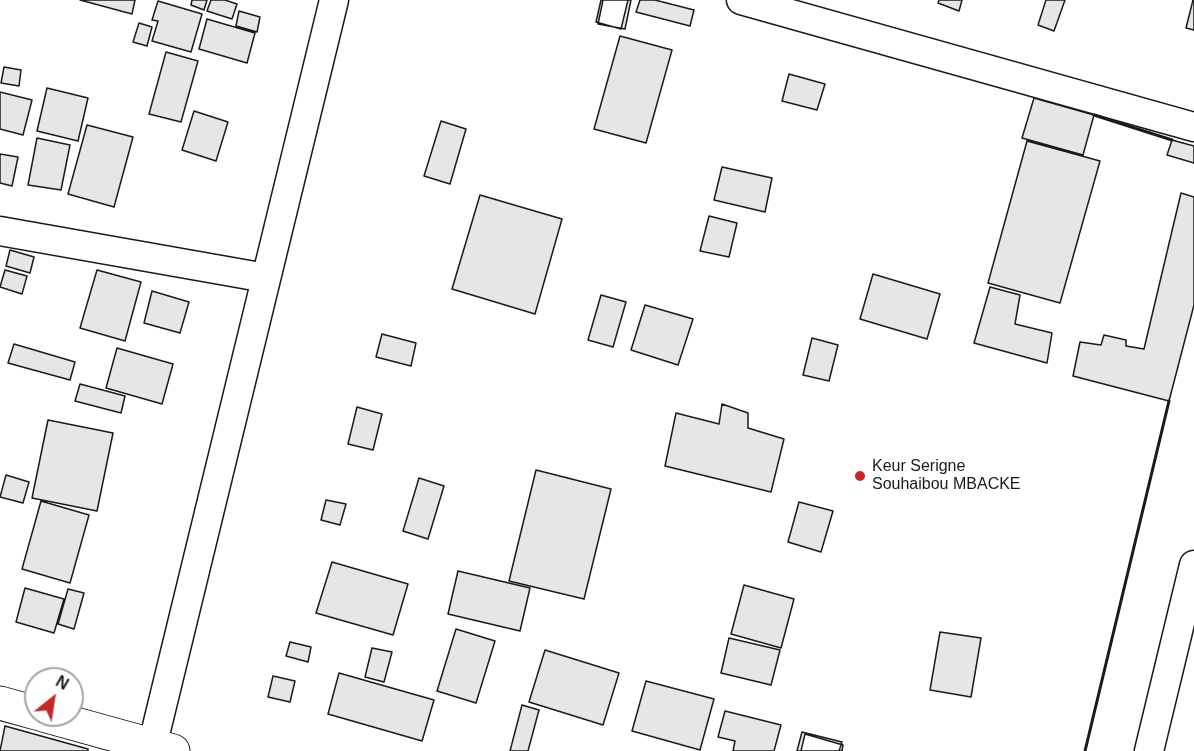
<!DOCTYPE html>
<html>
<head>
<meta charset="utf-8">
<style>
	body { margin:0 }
	#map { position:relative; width:1194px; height:751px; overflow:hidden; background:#fff; font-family:Helvetica,sans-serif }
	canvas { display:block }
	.north { position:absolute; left:24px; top:667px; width:60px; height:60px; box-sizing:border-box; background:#fff; border:2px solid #a3a3a3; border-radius:50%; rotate:30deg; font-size:16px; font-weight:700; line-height:24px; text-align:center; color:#1a1a1a }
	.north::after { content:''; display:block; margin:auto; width:21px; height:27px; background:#c62828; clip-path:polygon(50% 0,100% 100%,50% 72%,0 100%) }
</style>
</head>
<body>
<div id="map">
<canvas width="1194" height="751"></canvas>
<div class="north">N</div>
</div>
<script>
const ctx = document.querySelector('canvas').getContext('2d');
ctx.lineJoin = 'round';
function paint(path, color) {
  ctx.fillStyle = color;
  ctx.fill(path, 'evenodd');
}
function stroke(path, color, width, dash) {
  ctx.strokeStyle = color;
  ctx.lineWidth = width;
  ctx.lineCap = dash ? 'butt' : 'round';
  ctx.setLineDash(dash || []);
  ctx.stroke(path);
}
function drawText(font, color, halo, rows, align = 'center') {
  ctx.font = font + ' Helvetica,sans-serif';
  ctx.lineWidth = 4.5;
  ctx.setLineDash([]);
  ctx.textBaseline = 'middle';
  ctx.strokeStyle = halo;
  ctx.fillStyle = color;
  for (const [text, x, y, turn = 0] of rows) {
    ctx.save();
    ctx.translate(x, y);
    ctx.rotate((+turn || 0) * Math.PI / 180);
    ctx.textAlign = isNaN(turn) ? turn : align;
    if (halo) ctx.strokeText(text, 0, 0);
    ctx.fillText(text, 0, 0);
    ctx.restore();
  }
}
const building = new Path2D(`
	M 80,0 L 135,0 L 132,14 Z
	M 192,0 L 207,0 L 204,10 L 191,5 Z
	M 211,0 L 225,0 L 237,4 L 232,19 L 207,11 Z
	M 601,0 L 628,0 L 621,29 L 596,22 Z
	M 603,0 L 631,0 L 625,29 L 598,24 Z
	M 640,0 L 655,0 L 694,10 L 690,26 L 636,12 Z
	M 939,0 L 962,0 L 959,11 L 938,3 Z
	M 1046,0 L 1065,0 L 1054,31 L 1038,25 Z
	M 1193,0 L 1194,0 L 1194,30 L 1186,28 Z
	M 158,1 L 202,14 L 191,52 L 152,41 L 158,21 L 152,20 Z
	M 239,11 L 260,17 L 257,32 L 236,26 Z
	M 207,19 L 255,33 L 247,63 L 199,49 Z
	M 139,23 L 152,27 L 147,46 L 133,42 Z
	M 620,36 L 672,50 L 646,143 L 594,129 Z
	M 166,52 L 198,61 L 181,122 L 149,114 Z
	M 4,67 L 21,70 L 19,86 L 1,83 Z
	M 789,74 L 825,84 L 817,110 L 782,101 Z
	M 47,88 L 88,98 L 78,141 L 37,131 Z
	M 0,92 L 32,100 L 23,135 L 0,129 Z
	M 1034,98 L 1094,115 L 1083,155 L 1022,138 Z
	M 194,111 L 228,122 L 216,161 L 182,150 Z
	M 441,121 L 466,129 L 450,184 L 424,176 Z
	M 87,125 L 133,137 L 114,207 L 68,194 Z
	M 37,138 L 70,145 L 61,190 L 28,185 Z
	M 1172,140 L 1194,146 L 1194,163 L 1167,155 Z
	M 1027,141 L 1100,161 L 1060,303 L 988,283 Z
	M 0,154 L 18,157 L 12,186 L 0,183 Z
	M 722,167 L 772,178 L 765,212 L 714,200 Z
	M 1181,193 L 1194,197 L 1194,305 L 1169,401 L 1073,376 L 1080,342 L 1101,345 L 1104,335 L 1126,340 L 1126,346 L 1144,349 Z
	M 480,195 L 562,219 L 535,314 L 452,289 Z
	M 709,216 L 737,223 L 729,257 L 700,251 Z
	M 10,250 L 34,257 L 30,273 L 6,266 Z
	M 5,270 L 27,276 L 22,294 L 0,287 Z
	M 97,270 L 141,282 L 125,341 L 80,328 Z
	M 873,274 L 940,294 L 927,339 L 860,319 Z
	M 990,287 L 1020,295 L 1015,324 L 1052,333 L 1047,363 L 974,343 Z
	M 152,291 L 189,302 L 180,333 L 144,323 Z
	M 601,295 L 626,302 L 613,347 L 588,340 Z
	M 645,305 L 693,319 L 678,365 L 631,350 Z
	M 382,334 L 416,343 L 411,366 L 376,357 Z
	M 812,338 L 838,345 L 829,381 L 803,375 Z
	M 14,344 L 75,362 L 70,380 L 8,363 Z
	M 117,348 L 173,364 L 162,404 L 106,388 Z
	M 80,384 L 125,396 L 121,413 L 75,401 Z
	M 722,404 L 748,413 L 748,428 L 784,439 L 771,492 L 665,466 L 676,413 L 719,424 Z
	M 357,407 L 382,414 L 373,450 L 348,444 Z
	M 48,420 L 113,433 L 97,511 L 32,498 Z
	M 536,470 L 611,489 L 584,599 L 509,581 Z
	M 6,475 L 29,482 L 23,503 L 0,497 Z
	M 419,478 L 444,486 L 428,539 L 403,531 Z
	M 326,500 L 346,504 L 340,525 L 321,520 Z
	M 41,501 L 89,515 L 70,583 L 22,569 Z
	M 799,502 L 833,511 L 821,552 L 788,542 Z
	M 332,562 L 408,584 L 393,635 L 316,613 Z
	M 458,571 L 530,588 L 520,631 L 448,614 Z
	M 744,585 L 794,599 L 781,648 L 731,634 Z
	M 25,588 L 64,599 L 54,633 L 16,622 Z
	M 68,589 L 84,593 L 74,629 L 58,624 Z
	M 456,629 L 495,641 L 476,703 L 437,691 Z
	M 940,632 L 981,638 L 971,697 L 930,690 Z
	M 729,638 L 780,650 L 771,685 L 721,673 Z
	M 290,642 L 311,647 L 308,662 L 286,656 Z
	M 372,648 L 392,652 L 384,682 L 365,677 Z
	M 545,650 L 619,673 L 603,725 L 529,702 Z
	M 339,673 L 434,700 L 422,741 L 328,714 Z
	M 273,676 L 295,681 L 290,702 L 268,697 Z
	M 646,681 L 714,699 L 700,750 L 632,731 Z
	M 522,705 L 539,710 L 528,751 L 510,751 Z
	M 725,711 L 781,725 L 774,751 L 733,751 L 735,741 L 718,737 Z
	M 5,726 L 88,749 L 88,751 L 0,751 Z
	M 802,732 L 842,742 L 839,751 L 797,751 Z
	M 805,734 L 843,745 L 842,751 L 801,751 Z`);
const street = new Path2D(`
	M 741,0 L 1194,127
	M 0,231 L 266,278
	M 151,751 L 334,0
	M 1149,751 L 1194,565`);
const secondary = new Path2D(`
	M 0,703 L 36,713
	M 43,715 L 173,751`);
const wall = new Path2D(`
	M 1094,115 L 1172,140
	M 1085,751 L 1169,401`);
const markers = [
	[860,476,6,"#c62828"]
];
const poiNames = [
	["Keur Serigne",872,467],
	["Souhaibou MBACKE",872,485]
];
paint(building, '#e6e6e6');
stroke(building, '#1a1a1a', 1.5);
stroke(street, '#1a1a1a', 31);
stroke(secondary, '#1a1a1a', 35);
stroke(street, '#fff', 28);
stroke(secondary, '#fff', 33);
stroke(wall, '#1a1a1a', 3);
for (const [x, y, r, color] of markers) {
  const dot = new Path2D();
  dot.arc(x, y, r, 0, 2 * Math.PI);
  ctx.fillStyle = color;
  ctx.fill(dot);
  stroke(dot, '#fff', 2);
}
drawText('16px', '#1a1a1a', '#fff', poiNames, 'left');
</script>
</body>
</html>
